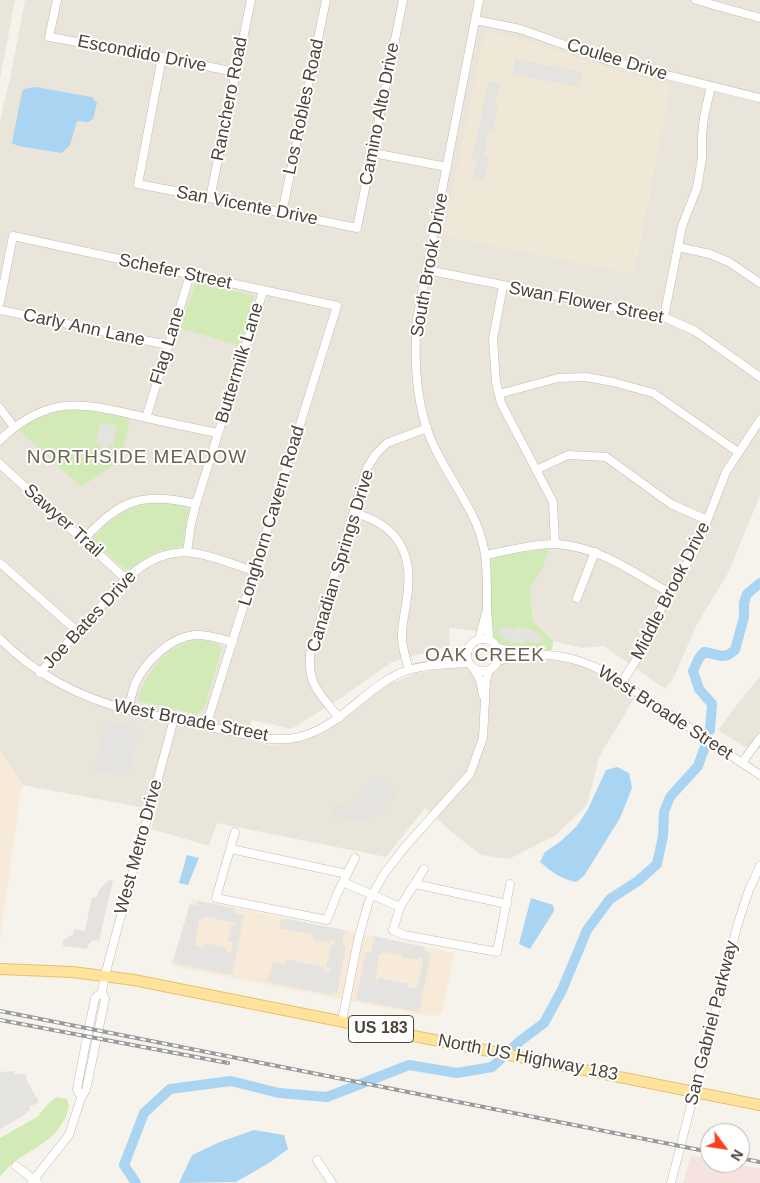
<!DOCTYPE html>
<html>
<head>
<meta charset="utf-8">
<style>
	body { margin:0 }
	#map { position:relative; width:760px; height:1183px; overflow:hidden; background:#f6f3ec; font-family:Arial,sans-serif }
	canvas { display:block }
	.north { position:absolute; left:700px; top:1123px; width:50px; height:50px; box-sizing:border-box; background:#fff; border:1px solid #b7b4b0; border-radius:50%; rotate:121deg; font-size:14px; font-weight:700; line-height:20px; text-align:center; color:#4b4439 }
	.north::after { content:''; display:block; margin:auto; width:18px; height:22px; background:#fc3f1d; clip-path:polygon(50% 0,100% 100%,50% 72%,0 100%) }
</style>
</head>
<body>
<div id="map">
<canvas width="760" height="1183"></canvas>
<div class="north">N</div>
</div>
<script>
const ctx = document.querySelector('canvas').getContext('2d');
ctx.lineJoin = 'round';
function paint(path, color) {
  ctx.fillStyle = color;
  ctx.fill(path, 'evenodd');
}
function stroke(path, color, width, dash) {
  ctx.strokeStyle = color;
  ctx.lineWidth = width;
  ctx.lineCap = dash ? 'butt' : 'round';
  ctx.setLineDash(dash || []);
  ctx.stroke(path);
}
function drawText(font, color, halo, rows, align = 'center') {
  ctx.font = font + ' Arial,sans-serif';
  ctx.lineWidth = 4;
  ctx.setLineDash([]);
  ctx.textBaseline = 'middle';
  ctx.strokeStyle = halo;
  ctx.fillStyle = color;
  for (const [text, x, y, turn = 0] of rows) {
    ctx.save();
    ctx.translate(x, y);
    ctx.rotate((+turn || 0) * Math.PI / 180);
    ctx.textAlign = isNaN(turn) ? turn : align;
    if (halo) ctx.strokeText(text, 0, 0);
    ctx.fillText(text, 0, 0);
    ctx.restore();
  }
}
const residential = new Path2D(`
	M 0,0 L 15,0 L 0,79 Z
	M 25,0 L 760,0 L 760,496 L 728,573 L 696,626 L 674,677 L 665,689 L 604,646 L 582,648 L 553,641 L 533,621 L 530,587 L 542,570 L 550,549 L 539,549 L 498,556 L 494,558 L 491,561 L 491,633 L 449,628 L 450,646 L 392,662 L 335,702 L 291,729 L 252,720 L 246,740 L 270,745 L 301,742 L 325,732 L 385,686 L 416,673 L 466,666 L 475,675 L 490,675 L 501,663 L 527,659 L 555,660 L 582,666 L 609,679 L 635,697 L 599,757 L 587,805 L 556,835 L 509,859 L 481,855 L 454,834 L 425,808 L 386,857 L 217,823 L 209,846 L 151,829 L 156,810 L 22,785 L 0,750 L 0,121 L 11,74 ZM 618,71 L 670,85 L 634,273 L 447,236 L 444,233 Z
	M 760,677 L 760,749 L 744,747 L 718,730 L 746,693 Z`);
const commercial = new Path2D(`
	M 0,750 L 22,785 L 0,939 Z
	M 192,899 L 454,953 L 443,1011 L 439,1016 L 430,1014 L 428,1016 L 173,966 L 171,964 Z`);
const education = new Path2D(`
	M 484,31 L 522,39 L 618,71 L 671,85 L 634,273 L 446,236 L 444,233 Z`);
const medical = new Path2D(`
	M 691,1155 L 710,1159 L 710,1163 L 731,1163 L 760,1169 L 760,1183 L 683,1183 Z`);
const green = new Path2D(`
	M 196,283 L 254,296 L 240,346 L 180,328 Z
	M 66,409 L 90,410 L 130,418 L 121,460 L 81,487 L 18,429 L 36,418 Z
	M 156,502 L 176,504 L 189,509 L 182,546 L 158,551 L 126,570 L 92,540 L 104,526 L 129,508 Z
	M 550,548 L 542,570 L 530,587 L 533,621 L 553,641 L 552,650 L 526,651 L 500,647 L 491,633 L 491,561 L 494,558 L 498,556 Z
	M 195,640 C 204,640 217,641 222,648 L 204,708 L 197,714 L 143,702 L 138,699 C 146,673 166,646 195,640 Z
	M 56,1097 L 67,1099 L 69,1105 C 63,1137 37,1146 14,1162 C 9,1166 5,1171 0,1176 L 0,1138 L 37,1117 L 48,1104 Z`);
const parking = new Path2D(`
	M 515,59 L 582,72 L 579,87 L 512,74 Z
	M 488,81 L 500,84 L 494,106 L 498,107 L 494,130 L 489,130 L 484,155 L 489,157 L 484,180 L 473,178 L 476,161 L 472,160 Z
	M 100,423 L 116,426 L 113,446 L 108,445 L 107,449 L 101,448 L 101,444 L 96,443 Z
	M 507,626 L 514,631 L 515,627 L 533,630 L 540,636 L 543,641 L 532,644 L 525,639 L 525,644 L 510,642 L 503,637 L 497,631 Z
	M 110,722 L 135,727 L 134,732 L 138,733 L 131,769 L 126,768 L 118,775 L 106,772 L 99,774 L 94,773 L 104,726 L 109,726 Z
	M 376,776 L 398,793 L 378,815 L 367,822 L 332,816 L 334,804 L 366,809 L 357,799 Z
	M 109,880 L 113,880 L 99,941 L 93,940 L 88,945 L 87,949 L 63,946 L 63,940 L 73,935 L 74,929 L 84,931 L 85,930 L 92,897 L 97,897 L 98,891 Z
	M 198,901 L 235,908 L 234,913 L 244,915 L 232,975 L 178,964 L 173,962 L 190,904 L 197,906 ZM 207,917 L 235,923 L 236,924 L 236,926 L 231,925 L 228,941 L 233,942 L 231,951 L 229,953 L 227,952 L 227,948 L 205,943 L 204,948 L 195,945 L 199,921 L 202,918 Z
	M 282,918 L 345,930 L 342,945 L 346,946 L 337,993 L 332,993 L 332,995 L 267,982 L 273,961 L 284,964 L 286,959 L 324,967 L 323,971 L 328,972 L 331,969 L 326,968 L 331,945 L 335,946 L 334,940 L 331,939 L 330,943 L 313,940 L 313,935 L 279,928 Z
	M 374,936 L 425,947 L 424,951 L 431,952 L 419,1012 L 356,1000 L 366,952 L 371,953 ZM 386,952 L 397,955 L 402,953 L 401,957 L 417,960 L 418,956 L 422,959 L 423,962 L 418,984 L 416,988 L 408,988 L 408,984 L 378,978 L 377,982 L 375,982 L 379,955 Z
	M 14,1071 L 15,1074 L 26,1074 L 27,1081 L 39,1102 L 29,1107 L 30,1110 L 21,1117 L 0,1129 L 0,1072 Z`);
const water = new Path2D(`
	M 35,87 L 92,97 L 97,103 L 93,119 L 88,122 L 77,121 L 70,145 L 62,153 L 18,146 L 12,143 L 22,92 L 24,89 Z
	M 617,767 L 629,773 L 632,788 L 620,818 L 584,876 L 576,882 C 561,879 552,872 540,862 L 545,852 L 561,841 L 576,827 L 587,811 L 606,770 Z
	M 187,855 L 199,858 L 188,885 L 179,883 Z
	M 531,898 L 553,905 L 554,911 L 530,949 L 519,944 Z
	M 254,1130 L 284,1135 L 288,1149 L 269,1163 L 236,1182 L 179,1183 L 192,1155 L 220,1142 Z`);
const river = new Path2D(`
	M 710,730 L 712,704 L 699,689 L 693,671 L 699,658 L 704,652 L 722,656 L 728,655 L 735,650 L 744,617 L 744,603 L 747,594 L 760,583
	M 136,1183 L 124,1165 L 144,1113 L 170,1089 L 231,1081 L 279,1093 L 327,1097 L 409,1065 L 457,1073 L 492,1067 L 520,1041 L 544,1023 L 562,990 L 587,930 L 610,899 L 638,881 L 657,864 L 663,836 L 664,812 L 670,797 L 698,766 L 704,749`);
const minor = new Path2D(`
	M 57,0 L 49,37 L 162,57 L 235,72
	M 479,0 L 417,319 C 414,356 415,393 427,429 C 438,462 462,491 476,523 C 488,550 487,576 487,605 C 487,617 489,628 489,639
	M 696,0 L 760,18
	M 475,20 L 520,29 L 610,61 L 760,98
	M 162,57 L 138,184 L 210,198 L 357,228 L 403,0
	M 373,153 L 447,167
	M 210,198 L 251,0
	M 282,213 L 326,0
	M 678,247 L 710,254 L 729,262 L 760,283
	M 427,270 L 664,317 L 695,331 L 760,377
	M 503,286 L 493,339 L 496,382 L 501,403 L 553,502 L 555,544
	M 0,302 L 13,236 L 337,306 L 206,726
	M 0,310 L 168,345
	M 664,317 L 682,226 L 697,188 L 702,158 L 702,136 L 704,117 L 711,86
	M 499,394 L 558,378 L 586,377 L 613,382 L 653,393 L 738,452
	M 0,408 L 14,427
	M 146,418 L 190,275
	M 0,440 C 50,393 82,403 143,417 C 168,423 193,428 218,433
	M 0,464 L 126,579
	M 536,470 L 568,455 L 606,457 L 671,504 L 707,520
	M 354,513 C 393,523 412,549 408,589 C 407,606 401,623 402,640 C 403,650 406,660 409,670
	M 83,540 C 122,499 140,492 196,504
	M 187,552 L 191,524 L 196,504 L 263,291
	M 485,555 C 507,551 535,543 557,544 C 599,547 633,572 668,592
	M 0,563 L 78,632
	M 577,598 L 595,552
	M467 655a16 16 0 1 1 32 0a16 16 0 1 1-32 0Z
	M 0,639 C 36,675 79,697 128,710 L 268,739 C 281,739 294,740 306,735 C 345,722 370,683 408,670 C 427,664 450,664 469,663
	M 479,639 L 486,613
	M 498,648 L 525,653
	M 498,661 C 538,649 577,655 612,676 L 760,775
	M 443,663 L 468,650
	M 474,669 L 480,680 L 483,695
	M 40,673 L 126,579 C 173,536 201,554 254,571
	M 622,682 L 647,643 L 668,592 L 696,549 L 726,472 L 760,420
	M 128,710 C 130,701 132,693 135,684 C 145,662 170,637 195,635 C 208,634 221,639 233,642
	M 339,718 C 320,693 308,687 310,654 L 367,468 L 376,454 L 387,443 L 427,428
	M 742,763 L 760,738
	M 235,832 L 216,898 L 327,920 L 337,894 L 355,858
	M 231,849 L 347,874
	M 424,869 L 400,907 L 393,930 L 404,935 L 497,952 L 510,884
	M 343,882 L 400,907
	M 415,884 L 507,904
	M 342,1021 L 358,940 L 368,904 L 372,895 L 384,874 L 404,848 L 470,774 L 483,738 L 486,680 L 489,670
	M 81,1098 L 77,1089 L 87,1037 L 95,998 L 102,992
	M 317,1160 L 332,1183
	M 16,1166 L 38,1183
	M 31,1183 L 69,1135 L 81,1098 L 86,1090 L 105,999 L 102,992 L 105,975 L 174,719
	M 671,1183 L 738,923 L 749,890 L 760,866`);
const major = new Path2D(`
	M 0,969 L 72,972 L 134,980 L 760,1105`);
const rail = new Path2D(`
	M 0,1011 L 710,1152
	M 0,1020 L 228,1063
	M 740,1158 L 760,1162`);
const shields = [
	[381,1029,65]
];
const shieldNames = [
	["US 183",381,1029]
];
const streetNames = [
	["Escondido Drive",142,54,11],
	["Coulee Drive",617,60,17],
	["Ranchero Road",230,99,-79],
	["Los Robles Road",304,107,-78],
	["Camino Alto Drive",380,114,-79],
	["San Vicente Drive",247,206,11],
	["South Brook Drive",430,265,-80],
	["Schefer Street",175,272,12],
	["Swan Flower Street",586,303,11],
	["Carly Ann Lane",84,328,12],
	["Flag Lane",168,346,-73],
	["Buttermilk Lane",240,363,-73],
	["Longhorn Cavern Road",272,516,-73],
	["Sawyer Trail",63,521,42],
	["Canadian Springs Drive",341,561,-73],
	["Middle Brook Drive",671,591,-63],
	["Joe Bates Drive",90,620,-47],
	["West Broade Street",665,713,33],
	["West Broade Street",191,721,11],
	["West Metro Drive",139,847,-75],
	["San Gabriel Parkway",712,1023,-76],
	["North US Highway 183",528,1058,11]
];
const neighbourhoodNames = [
	["NORTHSIDE MEADOW",137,458],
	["OAK CREEK",485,656]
];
paint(residential, '#eae5da');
paint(commercial, '#f7ead8');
paint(education, '#efe8d6');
paint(medical, '#f6e3e0');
paint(green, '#d2eab5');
paint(parking, '#e5e3e0');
paint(water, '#a9d4f2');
stroke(river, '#a9d4f2', 10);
stroke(minor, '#c2bbae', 9);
stroke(major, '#e6c16a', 12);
stroke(minor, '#fff', 8);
stroke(major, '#ffe39c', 10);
stroke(rail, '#9a9a9a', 4);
stroke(rail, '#fff', 2, [5.5]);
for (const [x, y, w] of shields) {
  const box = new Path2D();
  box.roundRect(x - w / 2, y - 13.5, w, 27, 4);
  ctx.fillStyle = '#fff';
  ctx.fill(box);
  stroke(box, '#4b4439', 1);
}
drawText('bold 16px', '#4b4439', null, shieldNames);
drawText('18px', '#4b4439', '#fff', streetNames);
ctx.letterSpacing = '1px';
drawText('19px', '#6e6250', '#fff', neighbourhoodNames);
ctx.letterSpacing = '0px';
</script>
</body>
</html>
